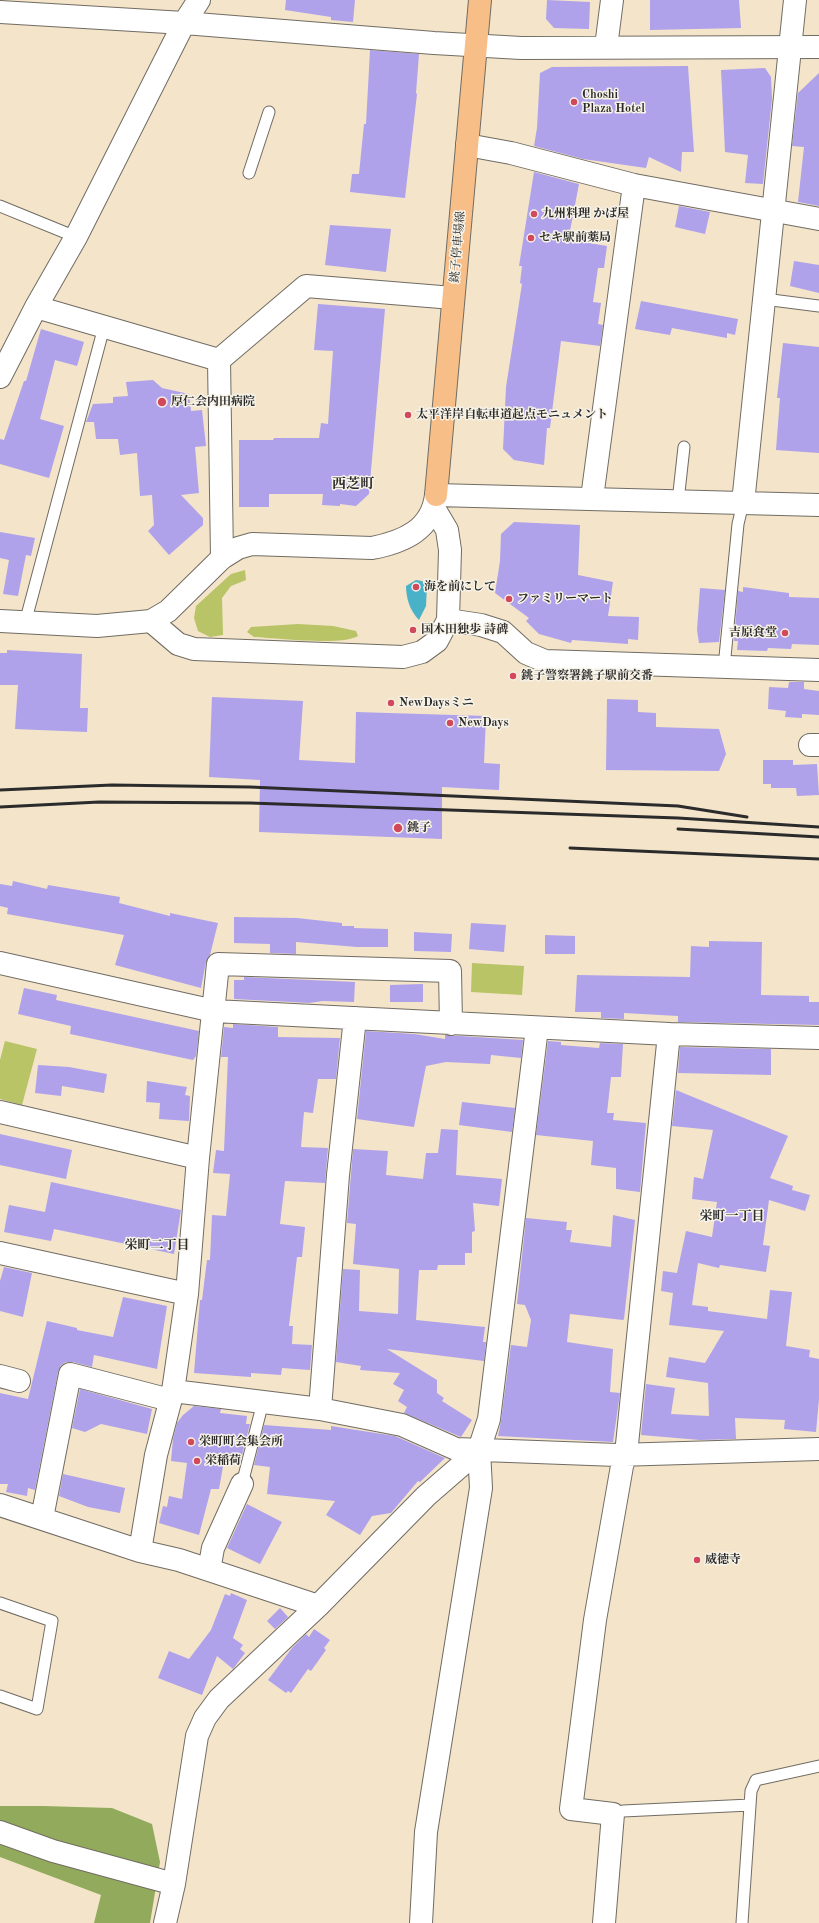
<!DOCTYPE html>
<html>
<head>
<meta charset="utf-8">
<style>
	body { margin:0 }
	canvas { display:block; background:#f3e4ca }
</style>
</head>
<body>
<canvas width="819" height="1923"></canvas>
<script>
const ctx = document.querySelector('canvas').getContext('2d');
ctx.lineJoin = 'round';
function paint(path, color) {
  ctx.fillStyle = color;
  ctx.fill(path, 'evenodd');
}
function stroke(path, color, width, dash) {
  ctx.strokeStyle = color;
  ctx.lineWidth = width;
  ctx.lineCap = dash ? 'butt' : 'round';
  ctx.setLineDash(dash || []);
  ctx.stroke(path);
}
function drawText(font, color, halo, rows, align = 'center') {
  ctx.font = font + ' "Old Standard TT","Noto Serif JP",serif';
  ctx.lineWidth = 3;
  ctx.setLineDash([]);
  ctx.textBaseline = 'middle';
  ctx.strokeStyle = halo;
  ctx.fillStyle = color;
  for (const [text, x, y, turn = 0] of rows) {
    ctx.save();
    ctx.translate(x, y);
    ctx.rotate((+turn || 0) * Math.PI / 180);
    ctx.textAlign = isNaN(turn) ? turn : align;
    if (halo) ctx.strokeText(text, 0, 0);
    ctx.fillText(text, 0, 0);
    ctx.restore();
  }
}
const green = new Path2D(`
	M 245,570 L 246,580 L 231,586 L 222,598 L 223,635 L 210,637 L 198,631 L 194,618 L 196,606 L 231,574 Z
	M 298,624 L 333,626 L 356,631 L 358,636 C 342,646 276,638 254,637 L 247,632 L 251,627 Z
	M 472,963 L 524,966 L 522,995 L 471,992 Z
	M 5,1041 L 37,1049 L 22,1105 L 0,1099 L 0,1060 Z`);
const forest = new Path2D(`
	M 0,1806 L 43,1806 L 112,1808 L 152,1824 L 160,1862 L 150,1923 L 94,1923 L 101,1895 L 0,1857 Z`);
const water = new Path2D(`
	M 416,580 L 422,581 L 427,585 L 426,606 L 419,620 C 410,611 406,598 406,586 Z`);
const building = new Path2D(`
	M 286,0 L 355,0 L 353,22 L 331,20 L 331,17 L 285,10 Z
	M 547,0 L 590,2 L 589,29 L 554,28 L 546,19 Z
	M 650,0 L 739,0 L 741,28 L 650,30 Z
	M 370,50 L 419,54 L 416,93 L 417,94 L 405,198 L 350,192 L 352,174 L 359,174 L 364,124 L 366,124 Z
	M 688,66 L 694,152 L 682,152 L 681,172 L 649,157 L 646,168 L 583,159 L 534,146 L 537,128 L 540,73 L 552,67 Z
	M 765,68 L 771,77 L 772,99 L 763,184 L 745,183 L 748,155 L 725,152 L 721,70 Z
	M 819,73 L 819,206 L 798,202 L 804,147 L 792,146 L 798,93 Z
	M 534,172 L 579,184 L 569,236 L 571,236 L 571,240 L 607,246 L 604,268 L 598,268 L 593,302 L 601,303 L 598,324 L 603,325 L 600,346 L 561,341 L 550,428 L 547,428 L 544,465 L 514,460 L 503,449 L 506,387 L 522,284 L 520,283 L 522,266 L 519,266 Z
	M 679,206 L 710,212 L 705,234 L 675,227 Z
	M 330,225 L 391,229 L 386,272 L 325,265 Z
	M 794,261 L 819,265 L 819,293 L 790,286 Z
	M 641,301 L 738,319 L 735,335 L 727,333 L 727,338 L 672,328 L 670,335 L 635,329 Z
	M 318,304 L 385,309 L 369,494 L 356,506 L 340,504 L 340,506 L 322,505 L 323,494 L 269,494 L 269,507 L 239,507 L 239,440 L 273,440 L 274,438 L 319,438 L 321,423 L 328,424 L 333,351 L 314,350 Z
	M 41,329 L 84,342 L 77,366 L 55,360 L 40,419 L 64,426 L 49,478 L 0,464 L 0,439 L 4,440 L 24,381 L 26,381 Z
	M 783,343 L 819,347 L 819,453 L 776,450 L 780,398 L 777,398 Z
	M 153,380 L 162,388 L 189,394 L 191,411 L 202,410 L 206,446 L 195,447 L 199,493 L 181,495 L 203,518 L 203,525 L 169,555 L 148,531 L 154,525 L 152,495 L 140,496 L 137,453 L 120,455 L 118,439 L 96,439 L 94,422 L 86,422 L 93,404 L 113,403 L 113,397 L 128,396 L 126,382 Z
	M 514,522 L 580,525 L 578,575 L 613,582 L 608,616 L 639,617 L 638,640 L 628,639 L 628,644 L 572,640 L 571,643 L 539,634 L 526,621 L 529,618 L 495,593 L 500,561 L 501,534 Z
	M 0,532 L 35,538 L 31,556 L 26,555 L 18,596 L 3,594 L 9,560 L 0,558 Z
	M 743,587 L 789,593 L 789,597 L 819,598 L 819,645 L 792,644 L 791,649 L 768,648 L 767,651 L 737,650 L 738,641 L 734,641 L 738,591 L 743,592 Z
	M 700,588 L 725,590 L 719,642 L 699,643 L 697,630 Z
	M 7,650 L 82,654 L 80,708 L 88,708 L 87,732 L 15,729 L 18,685 L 0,685 L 0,653 L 7,653 Z
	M 789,682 L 804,682 L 804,689 L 819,691 L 819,715 L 802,714 L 802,718 L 785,717 L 786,711 L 768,709 L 769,687 L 788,688 Z
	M 212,697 L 303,701 L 299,760 L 355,763 L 356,712 L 486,716 L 484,763 L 500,764 L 499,790 L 442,787 L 442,839 L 259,832 L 260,780 L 209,777 Z
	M 607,699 L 638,700 L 638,712 L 656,713 L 656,727 L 719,729 L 726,754 L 719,771 L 606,770 Z
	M 763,760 L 793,760 L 793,765 L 817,764 L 819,795 L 797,796 L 796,788 L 771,788 L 771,784 L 763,784 Z
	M 13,881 L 47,889 L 48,885 L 120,897 L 119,903 L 170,916 L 170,913 L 218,923 L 210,955 L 206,962 L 201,988 L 115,965 L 124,935 L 7,914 L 8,908 L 0,906 L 0,884 L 12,886 Z
	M 234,917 L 297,918 L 342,923 L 342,926 L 354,926 L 354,928 L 388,929 L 388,947 L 357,947 L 296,942 L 296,954 L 270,953 L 270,944 L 234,943 Z
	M 471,923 L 506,925 L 504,952 L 469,949 Z
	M 414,932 L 452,934 L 451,952 L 414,951 Z
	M 545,935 L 575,936 L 575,954 L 545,954 Z
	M 709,941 L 762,942 L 761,995 L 809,996 L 809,1002 L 819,1002 L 819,1025 L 678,1022 L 678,1016 L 624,1013 L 624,1019 L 601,1018 L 601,1012 L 575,1012 L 577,975 L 690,977 L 691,946 L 709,947 Z
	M 244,977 L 355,982 L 354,1002 L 323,1001 L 309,1003 L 234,999 L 234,980 L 244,980 Z
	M 423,984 L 423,1002 L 390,1002 L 390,985 Z
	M 24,988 L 57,995 L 56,1000 L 199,1031 L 196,1056 L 193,1060 L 70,1034 L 71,1026 L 18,1014 Z
	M 233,1024 L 278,1027 L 278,1037 L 340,1038 L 336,1079 L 318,1079 L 313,1113 L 304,1112 L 301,1147 L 328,1148 L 325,1183 L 285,1181 L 280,1224 L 305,1227 L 302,1257 L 297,1257 L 289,1326 L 293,1326 L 292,1344 L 312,1345 L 310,1370 L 282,1368 L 281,1375 L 251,1373 L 251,1377 L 194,1373 L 200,1300 L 202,1300 L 207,1260 L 210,1260 L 212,1215 L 226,1216 L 230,1174 L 213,1173 L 216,1150 L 224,1151 L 228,1057 L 221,1057 L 224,1027 L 233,1028 Z
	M 366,1031 L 414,1034 L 445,1039 L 445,1035 L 523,1040 L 521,1058 L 491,1055 L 490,1064 L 446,1062 L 426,1066 L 414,1127 L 357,1119 Z
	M 548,1041 L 561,1042 L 561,1045 L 599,1048 L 600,1043 L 623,1044 L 621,1077 L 611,1077 L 607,1113 L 614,1113 L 613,1120 L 646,1123 L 640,1192 L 616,1189 L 616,1168 L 591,1165 L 593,1141 L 536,1135 Z
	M 680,1047 L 771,1049 L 771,1075 L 678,1073 Z
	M 38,1065 L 69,1067 L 107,1074 L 104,1093 L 62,1086 L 61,1096 L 35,1093 Z
	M 147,1081 L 187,1087 L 185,1095 L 190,1096 L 189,1121 L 159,1119 L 160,1103 L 146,1102 Z
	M 676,1090 L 788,1136 L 770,1178 L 793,1186 L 792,1190 L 810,1195 L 805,1211 L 769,1200 L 763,1245 L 770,1246 L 766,1272 L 720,1265 L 719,1268 L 698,1263 L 692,1305 L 708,1307 L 708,1311 L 767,1319 L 770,1290 L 792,1292 L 786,1346 L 810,1350 L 809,1357 L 819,1359 L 819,1399 L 816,1432 L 784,1429 L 785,1420 L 735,1418 L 736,1439 L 700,1440 L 641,1435 L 646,1384 L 675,1388 L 671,1414 L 709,1416 L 708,1383 L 666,1377 L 669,1357 L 705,1363 L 724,1331 L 669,1325 L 673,1293 L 661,1291 L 663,1271 L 677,1273 L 686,1231 L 712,1237 L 717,1202 L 692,1199 L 694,1177 L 703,1179 L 713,1130 L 672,1126 Z
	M 462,1102 L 515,1108 L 512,1132 L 459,1125 Z
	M 441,1129 L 458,1130 L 456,1175 L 502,1179 L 499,1206 L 473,1203 L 475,1231 L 472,1232 L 472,1253 L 465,1253 L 465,1265 L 438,1265 L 437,1270 L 419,1270 L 416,1320 L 485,1327 L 483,1342 L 486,1342 L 484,1361 L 387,1349 L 437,1380 L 437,1393 L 444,1398 L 442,1401 L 472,1420 L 461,1437 L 404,1413 L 407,1407 L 398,1401 L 404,1390 L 393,1384 L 400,1373 L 360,1370 L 361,1366 L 336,1362 L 343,1269 L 360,1270 L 359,1311 L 398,1314 L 399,1269 L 353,1264 L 356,1224 L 347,1223 L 353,1149 L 388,1151 L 386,1175 L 423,1179 L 426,1153 L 438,1153 Z
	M 0,1134 L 72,1150 L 66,1179 L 0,1165 Z
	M 51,1182 L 181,1210 L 174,1254 L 54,1229 L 51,1241 L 4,1232 L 9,1205 L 45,1212 Z
	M 613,1215 L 635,1220 L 624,1319 L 623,1320 L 570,1314 L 567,1342 L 613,1349 L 610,1392 L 620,1393 L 613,1442 L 498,1436 L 501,1421 L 511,1345 L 527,1347 L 531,1320 L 525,1305 L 517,1304 L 526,1218 L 567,1222 L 566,1230 L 572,1230 L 570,1242 L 611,1247 Z
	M 4,1267 L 32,1273 L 23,1317 L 0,1311 L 0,1281 Z
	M 123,1297 L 167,1306 L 157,1369 L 94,1355 L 92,1367 L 73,1362 L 66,1362 L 61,1365 L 58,1372 L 35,1490 L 28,1488 L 27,1496 L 6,1492 L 8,1484 L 0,1484 L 0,1393 L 28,1399 L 47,1321 L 77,1328 L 77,1330 L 113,1337 Z
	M 80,1389 L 152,1409 L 147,1434 L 101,1424 L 85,1432 L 72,1428 Z
	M 194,1406 L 221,1409 L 220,1413 L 247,1416 L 246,1424 L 250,1424 L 240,1463 L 224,1461 L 219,1489 L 211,1489 L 199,1535 L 159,1523 L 163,1506 L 167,1507 L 169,1496 L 182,1499 L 187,1463 L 171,1461 L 173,1439 L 177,1423 L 183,1415 Z
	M 264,1425 L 331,1430 L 331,1426 L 395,1436 L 445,1458 L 420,1482 L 418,1481 L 391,1513 L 372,1516 L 360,1535 L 326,1515 L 335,1501 L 267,1494 L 270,1467 L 254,1465 Z
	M 63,1474 L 125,1488 L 120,1513 L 88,1507 L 59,1496 Z
	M 247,1504 L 282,1522 L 260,1564 L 227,1548 Z
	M 231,1593 L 247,1600 L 233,1638 L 243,1645 L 240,1649 L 245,1653 L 233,1669 L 217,1656 L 202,1695 L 158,1678 L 169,1651 L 189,1659 L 211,1630 L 225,1594 L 230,1596 Z
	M 280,1608 L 288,1617 L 275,1629 L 267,1621 Z
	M 314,1629 L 330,1640 L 324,1648 L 326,1650 L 311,1671 L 308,1669 L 291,1693 L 288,1691 L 286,1693 L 268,1680 L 292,1648 L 306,1634 L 309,1637 Z`);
const service = new Path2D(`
	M 249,173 L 269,112
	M 0,206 L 76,237
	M 764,299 L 819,306
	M 678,501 L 684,447
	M 25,623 L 104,327
	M 724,667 L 738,524 L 743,503
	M 242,1484 L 263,1402
	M 0,1603 L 52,1621 L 37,1709 L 0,1696
	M 613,1814 L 623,1811 L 750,1805
	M 742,1923 L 751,1791 L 756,1780 L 819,1766`);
const minor = new Path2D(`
	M 0,12 L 184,23 L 434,43 L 521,48 L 819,47
	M 606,47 L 612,0
	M 467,145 L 511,153 L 634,185 L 819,219
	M 36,307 L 219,360
	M 219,360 L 306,286 L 453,298
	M 219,360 L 222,558
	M 0,377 L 36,307 L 76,237 L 184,23 L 199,0
	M 592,498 L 634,185
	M 448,620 L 481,625 L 503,632 L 526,653 L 545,661 L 819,670
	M 151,621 L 178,644 L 194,649 L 403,657 L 422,652 L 437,641 L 448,620 L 450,550 L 447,530 L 434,508
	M 810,745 L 819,745
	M 0,963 L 214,1011 L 669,1034 L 819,1038
	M 0,1112 L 198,1158
	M 0,1253 L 187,1294
	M 0,1376 L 19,1381
	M 173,1391 L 320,1409 L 402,1425 L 456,1449 L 617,1455 L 819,1449
	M 320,1409 L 338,1175 L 355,1018
	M 0,1505 L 140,1551 L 179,1560 L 318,1606
	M 42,1518 L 70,1374 L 170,1400
	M 140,1551 L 156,1455 L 173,1391 L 187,1294 L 198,1158 L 218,964 L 450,971 L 451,1024
	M 209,1570 L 213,1548 L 242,1484
	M 0,1832 L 53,1851 L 174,1884
	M 165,1923 L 174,1884 L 197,1736 L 205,1718 L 219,1699 L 318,1606 L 426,1496 L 479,1450
	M 421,1923 L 426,1832 L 481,1488 L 479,1450 L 489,1419 L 537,1028
	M 604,1923 L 613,1814 L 571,1809 L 595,1620 L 622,1466 L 626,1454 L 669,1034`);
const tertiary = new Path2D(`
	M 743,503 L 795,0
	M 0,621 L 97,626 L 151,621 L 168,611 L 222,558 L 238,548 L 252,544 L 372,548 C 403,542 432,530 436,495 L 819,505`);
const primary = new Path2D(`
	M 436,495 L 480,0`);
const rail = new Path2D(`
	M 0,790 L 112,785 L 250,787 L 678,806 L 747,817
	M 0,807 L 99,802 L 250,803 L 678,818 L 819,827
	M 678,829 L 819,837
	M 570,848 L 819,859`);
const markers = [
	[574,102,4,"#d1495b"],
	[534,214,4,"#d1495b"],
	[531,238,4,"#d1495b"],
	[162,402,5,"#d1495b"],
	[408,415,4,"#d1495b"],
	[416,587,4,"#d1495b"],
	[509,599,4,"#d1495b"],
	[413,630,4,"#d1495b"],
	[785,633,4,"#d1495b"],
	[513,676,4,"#d1495b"],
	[391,703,4,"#d1495b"],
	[450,723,4,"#d1495b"],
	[398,828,5,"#d1495b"],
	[191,1442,4,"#d1495b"],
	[197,1461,4,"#d1495b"],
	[697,1560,4,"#d1495b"]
];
const poiNames = [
	["Choshi",582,95],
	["Plaza Hotel",582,109],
	["九州料理 かば屋",542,214],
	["セキ駅前薬局",539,238],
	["厚仁会内田病院",171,402],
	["太平洋岸自転車道起点モニュメント",416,415],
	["海を前にして",424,587],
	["ファミリーマート",517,599],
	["国木田独歩 詩碑",421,630],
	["吉原食堂",777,633,"right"],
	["銚子警察署銚子駅前交番",521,676],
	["NewDaysミニ",399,703],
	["NewDays",458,723],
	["銚子",407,828],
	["栄町町会集会所",199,1442],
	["栄稲荷",205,1461],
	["威徳寺",705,1560]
];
const streetNames = [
	["銚子停車場線",458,247,-85]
];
const neighbourhoodNames = [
	["栄町一丁目",732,1217],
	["栄町二丁目",157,1246]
];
const quarterNames = [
	["西芝町",353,484]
];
paint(green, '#b8c466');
paint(forest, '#92aa5b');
paint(water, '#49b1c8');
paint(building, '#afa2eb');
stroke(service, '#716c63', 13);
stroke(minor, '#716c63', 24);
stroke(tertiary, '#716c63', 24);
stroke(primary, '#716c63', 24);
stroke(service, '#fff', 11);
stroke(minor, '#fff', 22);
stroke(tertiary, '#fff', 22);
stroke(primary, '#f7be87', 22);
stroke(rail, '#2b2b2b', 3);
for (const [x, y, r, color] of markers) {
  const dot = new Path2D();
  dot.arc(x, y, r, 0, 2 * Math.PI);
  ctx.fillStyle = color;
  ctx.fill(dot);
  stroke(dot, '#f7f3e8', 1.5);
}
drawText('bold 12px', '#2b2b2b', '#f7f3e8', poiNames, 'left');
drawText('12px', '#2b2b2b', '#f7f3e8', streetNames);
drawText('bold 13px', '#2b2b2b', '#f7f3e8', neighbourhoodNames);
drawText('bold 14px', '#2b2b2b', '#f7f3e8', quarterNames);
</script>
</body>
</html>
